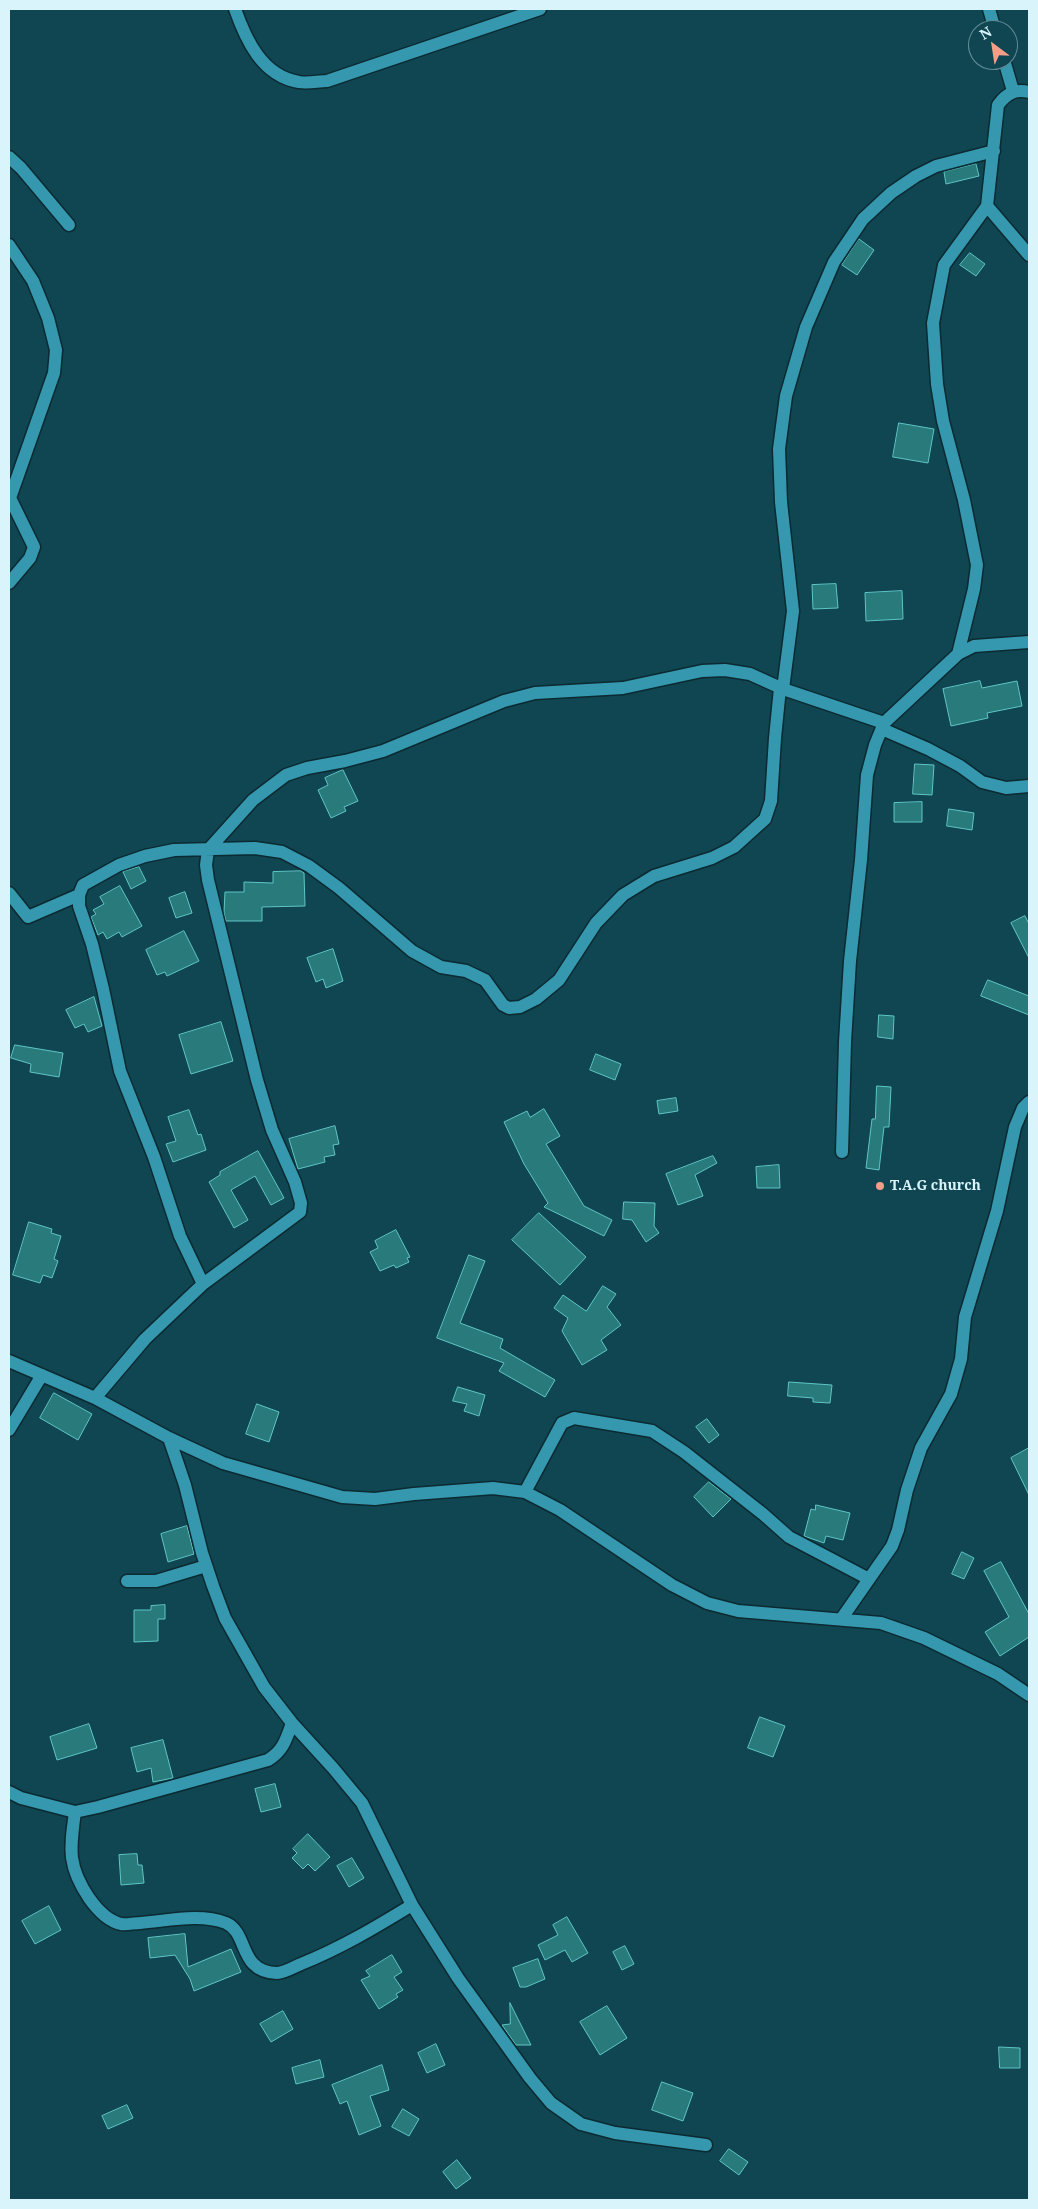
<!DOCTYPE html>
<html>
<head>
<meta charset="utf-8">
<style>
	body { margin:0 }
	#map { position:relative; width:1038px; height:2209px; overflow:hidden; background:#104652; font-family:"Noto Serif",serif }
	canvas { display:block }
	.frame { position:absolute; inset:0; border:10px solid #daf4fb; pointer-events:none }
	.north { position:absolute; left:968px; top:20px; width:50px; height:50px; box-sizing:border-box; background:#104652; border:1px solid #618c96; border-radius:50%; rotate:329deg; font-size:14px; font-weight:700; line-height:20px; text-align:center; color:#daf4fb }
	.north::after { content:''; display:block; margin:auto; width:18px; height:22px; background:#f49e87; clip-path:polygon(50% 0,100% 100%,50% 72%,0 100%) }
</style>
</head>
<body>
<div id="map">
<canvas width="1038" height="2209"></canvas>
<div class="frame"></div>
<div class="north">N</div>
</div>
<script>
const ctx = document.querySelector('canvas').getContext('2d');
ctx.lineJoin = 'round';
function paint(path, color) {
  ctx.fillStyle = color;
  ctx.fill(path, 'evenodd');
}
function stroke(path, color, width, dash) {
  ctx.strokeStyle = color;
  ctx.lineWidth = width;
  ctx.lineCap = dash ? 'butt' : 'round';
  ctx.setLineDash(dash || []);
  ctx.stroke(path);
}
function drawText(font, color, halo, rows, align = 'center') {
  ctx.font = font + ' "Noto Serif",serif';
  ctx.lineWidth = 4;
  ctx.setLineDash([]);
  ctx.textBaseline = 'middle';
  ctx.strokeStyle = halo;
  ctx.fillStyle = color;
  for (const [text, x, y, turn = 0] of rows) {
    ctx.save();
    ctx.translate(x, y);
    ctx.rotate((+turn || 0) * Math.PI / 180);
    ctx.textAlign = isNaN(turn) ? turn : align;
    if (halo) ctx.strokeText(text, 0, 0);
    ctx.fillText(text, 0, 0);
    ctx.restore();
  }
}
const building = new Path2D(`
	M 976,164 L 979,176 L 946,184 L 944,172 Z
	M 859,239 L 874,250 L 857,275 L 842,265 Z
	M 970,253 L 985,264 L 976,276 L 960,265 Z
	M 899,423 L 934,429 L 928,463 L 893,457 Z
	M 836,584 L 838,608 L 813,609 L 812,585 Z
	M 902,591 L 903,619 L 866,621 L 865,593 Z
	M 980,681 L 982,688 L 1017,681 L 1022,706 L 987,713 L 988,718 L 951,726 L 943,689 Z
	M 915,764 L 934,765 L 932,795 L 913,794 Z
	M 343,770 L 358,801 L 344,807 L 346,811 L 331,818 L 318,790 L 328,785 L 325,778 Z
	M 922,802 L 922,822 L 894,822 L 894,803 Z
	M 949,809 L 974,813 L 972,830 L 947,826 Z
	M 139,867 L 146,881 L 131,889 L 123,872 Z
	M 301,871 L 304,873 L 305,906 L 262,907 L 262,921 L 226,921 L 224,913 L 225,892 L 244,892 L 244,882 L 273,883 L 273,872 Z
	M 120,886 L 142,926 L 122,937 L 119,932 L 107,939 L 103,932 L 98,935 L 91,917 L 96,914 L 93,910 L 104,904 L 100,897 Z
	M 185,892 L 192,913 L 176,918 L 169,898 Z
	M 1025,916 L 1029,924 L 1029,958 L 1011,923 Z
	M 184,931 L 199,961 L 167,976 L 165,972 L 157,975 L 146,950 Z
	M 333,949 L 343,981 L 326,988 L 323,979 L 316,982 L 307,958 Z
	M 988,980 L 1029,996 L 1029,1015 L 981,996 Z
	M 94,997 L 102,1026 L 88,1032 L 84,1024 L 75,1028 L 66,1010 Z
	M 879,1015 L 894,1016 L 893,1039 L 878,1037 Z
	M 221,1022 L 233,1061 L 191,1074 L 179,1035 Z
	M 15,1045 L 63,1053 L 59,1077 L 30,1072 L 31,1064 L 11,1058 Z
	M 596,1054 L 621,1064 L 615,1080 L 590,1070 Z
	M 877,1086 L 891,1087 L 889,1127 L 884,1127 L 879,1170 L 866,1168 L 872,1119 L 875,1119 Z
	M 676,1098 L 678,1111 L 659,1114 L 657,1101 Z
	M 544,1109 L 560,1136 L 546,1144 L 584,1206 L 612,1220 L 604,1236 L 544,1207 L 548,1203 L 524,1164 L 504,1122 L 527,1111 L 530,1117 Z
	M 189,1110 L 198,1135 L 201,1134 L 206,1150 L 173,1162 L 166,1144 L 176,1141 L 168,1117 Z
	M 335,1126 L 339,1144 L 333,1145 L 335,1155 L 324,1157 L 325,1162 L 298,1169 L 289,1139 Z
	M 258,1151 L 284,1198 L 271,1205 L 255,1176 L 231,1190 L 248,1220 L 234,1228 L 209,1182 L 220,1175 L 220,1172 Z
	M 713,1156 L 717,1163 L 695,1175 L 703,1196 L 678,1205 L 666,1174 Z
	M 779,1165 L 780,1188 L 757,1188 L 756,1167 Z
	M 624,1202 L 655,1203 L 654,1226 L 659,1233 L 646,1242 L 632,1220 L 623,1219 Z
	M 539,1213 L 586,1257 L 560,1285 L 512,1240 Z
	M 29,1222 L 52,1229 L 51,1233 L 61,1236 L 54,1259 L 58,1261 L 52,1278 L 43,1275 L 40,1283 L 13,1275 Z
	M 396,1230 L 410,1257 L 407,1258 L 409,1262 L 396,1268 L 394,1265 L 380,1271 L 370,1252 L 378,1248 L 375,1241 Z
	M 469,1255 L 485,1261 L 460,1323 L 503,1339 L 500,1348 L 555,1380 L 545,1397 L 499,1371 L 504,1363 L 437,1338 Z
	M 603,1286 L 616,1294 L 607,1307 L 621,1325 L 601,1340 L 607,1350 L 582,1365 L 562,1331 L 568,1318 L 554,1308 L 563,1295 L 586,1311 Z
	M 789,1382 L 832,1385 L 830,1403 L 813,1402 L 813,1398 L 788,1396 Z
	M 458,1387 L 485,1395 L 479,1416 L 464,1411 L 467,1404 L 453,1401 Z
	M 54,1393 L 92,1414 L 78,1440 L 40,1418 Z
	M 257,1404 L 279,1412 L 269,1442 L 246,1434 Z
	M 707,1419 L 719,1435 L 709,1443 L 696,1427 Z
	M 1029,1448 L 1029,1495 L 1011,1458 Z
	M 709,1482 L 731,1499 L 713,1517 L 694,1497 Z
	M 816,1505 L 850,1513 L 843,1540 L 826,1536 L 824,1543 L 804,1536 L 811,1509 L 815,1510 Z
	M 187,1526 L 194,1554 L 168,1562 L 161,1534 Z
	M 962,1552 L 974,1558 L 964,1579 L 952,1574 Z
	M 1001,1562 L 1029,1614 L 1029,1637 L 1000,1656 L 985,1632 L 1009,1617 L 984,1571 Z
	M 165,1605 L 165,1619 L 158,1619 L 158,1641 L 134,1642 L 134,1610 L 151,1610 L 151,1606 Z
	M 760,1717 L 785,1726 L 773,1757 L 748,1748 Z
	M 89,1724 L 97,1748 L 57,1760 L 50,1737 Z
	M 163,1740 L 173,1778 L 153,1782 L 151,1768 L 137,1772 L 131,1748 Z
	M 275,1784 L 281,1807 L 261,1812 L 255,1789 Z
	M 308,1834 L 330,1857 L 315,1871 L 308,1864 L 303,1869 L 292,1858 L 297,1853 L 293,1849 Z
	M 137,1854 L 138,1865 L 142,1865 L 144,1883 L 121,1885 L 119,1855 Z
	M 352,1858 L 364,1878 L 349,1887 L 337,1866 Z
	M 49,1906 L 61,1930 L 35,1944 L 22,1921 Z
	M 567,1917 L 588,1953 L 572,1962 L 565,1950 L 545,1960 L 538,1945 L 558,1935 L 553,1925 Z
	M 185,1934 L 188,1967 L 231,1949 L 241,1972 L 194,1991 L 190,1979 L 175,1955 L 150,1958 L 148,1938 Z
	M 625,1946 L 634,1964 L 622,1970 L 613,1952 Z
	M 392,1955 L 402,1972 L 394,1977 L 403,1990 L 396,1994 L 398,1997 L 379,2009 L 361,1980 L 370,1976 L 366,1971 Z
	M 538,1959 L 545,1979 L 526,1987 L 520,1987 L 513,1968 Z
	M 510,2003 L 531,2045 L 516,2045 L 502,2025 L 510,2024 Z
	M 607,2006 L 627,2038 L 600,2055 L 580,2022 Z
	M 283,2011 L 293,2029 L 271,2042 L 260,2024 Z
	M 436,2044 L 445,2065 L 427,2073 L 418,2053 Z
	M 999,2047 L 1020,2048 L 1020,2068 L 1000,2068 Z
	M 320,2060 L 324,2077 L 296,2084 L 292,2068 Z
	M 382,2065 L 389,2090 L 370,2096 L 381,2126 L 359,2135 L 347,2101 L 340,2104 L 332,2085 Z
	M 662,2082 L 693,2093 L 683,2121 L 652,2110 Z
	M 127,2105 L 133,2118 L 108,2129 L 102,2116 Z
	M 403,2109 L 419,2119 L 409,2136 L 392,2127 Z
	M 729,2149 L 748,2162 L 739,2175 L 720,2161 Z
	M 457,2160 L 471,2178 L 456,2189 L 443,2172 Z`);
const minor = new Path2D(`
	M 235,9 C 246,40 262,76 299,82 C 308,84 318,81 327,81 L 540,9
	M 989,9 L 995,30
	M 1004,60 L 1013,91
	M 9,157 L 21,168 L 69,225
	M 987,206 L 1029,255
	M 9,245 L 33,281 L 48,318 L 56,350 L 54,373 L 10,498 L 34,547 L 30,558 L 9,583
	M 958,654 L 974,589 L 977,565 L 964,500 L 943,421 L 937,384 L 933,323 L 944,265 L 987,206 L 998,105 C 1007,93 1015,89 1029,92
	M 783,689 L 793,611 L 781,502 L 779,449 L 786,396 L 806,327 L 834,262 L 863,219 L 891,193 L 916,176 L 936,166 L 994,151
	M 882,729 L 928,749 L 960,766 L 982,782 L 1006,788 L 1029,786
	M 9,893 L 28,917 L 79,895
	M 842,1152 L 845,1042 L 850,961 L 861,860 L 867,775 L 875,745 L 884,723 L 958,654 L 974,646 L 1029,642
	M 203,1284 L 180,1236 L 154,1157 L 120,1071 L 103,989 L 92,944 L 79,906 L 79,895 L 83,885 L 119,865 L 145,856 L 174,850 L 255,848 L 282,852 L 309,866 L 339,888 L 412,951 L 441,967 L 466,971 L 485,980 L 503,1005 L 509,1008 L 520,1007 L 536,999 L 559,980 L 596,923 L 623,895 L 654,876 L 712,858 L 734,847 L 765,819 L 771,801 L 775,738 L 780,688
	M 9,1361 L 95,1398 L 169,1438 L 223,1463 L 342,1497 L 375,1499 L 414,1494 L 493,1488 L 525,1492 L 560,1510 L 672,1585 L 707,1603 L 738,1611 L 881,1623 L 924,1638 L 998,1674 L 1029,1695
	M 95,1398 L 145,1339 L 203,1284 L 300,1212 L 301,1203 L 295,1182 L 272,1130 L 257,1080 L 208,880 L 206,865 L 208,850 L 253,800 L 286,775 L 307,768 L 345,761 L 383,751 L 504,701 L 535,693 L 623,688 L 702,671 L 725,670 L 750,674 L 783,689 L 884,723
	M 9,1430 L 42,1375
	M 169,1438 L 185,1485 L 202,1553 L 213,1586 L 225,1618 L 264,1687 L 292,1723 L 333,1768 L 362,1803 L 412,1905 L 458,1978 L 530,2078 L 551,2103 L 581,2124 L 615,2133 L 706,2145
	M 525,1492 L 562,1423 L 574,1418 L 652,1431 L 684,1452 L 763,1514 L 789,1537 L 869,1579
	M 127,1581 L 156,1581 L 206,1566
	M 842,1618 L 892,1546 L 898,1530 L 907,1490 L 921,1448 L 951,1394 L 961,1359 L 965,1317 L 997,1211 L 1015,1127 L 1023,1108 L 1029,1102
	M 9,1792 L 21,1798 L 75,1812 L 98,1807 L 268,1760 C 283,1751 286,1740 292,1723
	M 75,1812 C 70,1849 67,1865 89,1898 C 96,1908 108,1921 121,1924 C 126,1925 134,1923 140,1923 C 167,1921 200,1913 226,1923 C 249,1933 238,1972 277,1973 C 284,1973 294,1967 301,1964 C 341,1948 376,1927 412,1905`);
const markers = [
	[880,1186,5,"#f49e87"]
];
const poiNames = [
	["T.A.G church",890,1186]
];
paint(building, '#297a7b');
stroke(building, '#5fc5c6', 1);
stroke(minor, '#0b2a31', 15);
stroke(minor, '#3698af', 12);
for (const [x, y, r, color] of markers) {
  const dot = new Path2D();
  dot.arc(x, y, r, 0, 2 * Math.PI);
  ctx.fillStyle = color;
  ctx.fill(dot);
  stroke(dot, '#104652', 2);
}
drawText('bold 14px', '#daf4fb', '#104652', poiNames, 'left');
</script>
</body>
</html>
